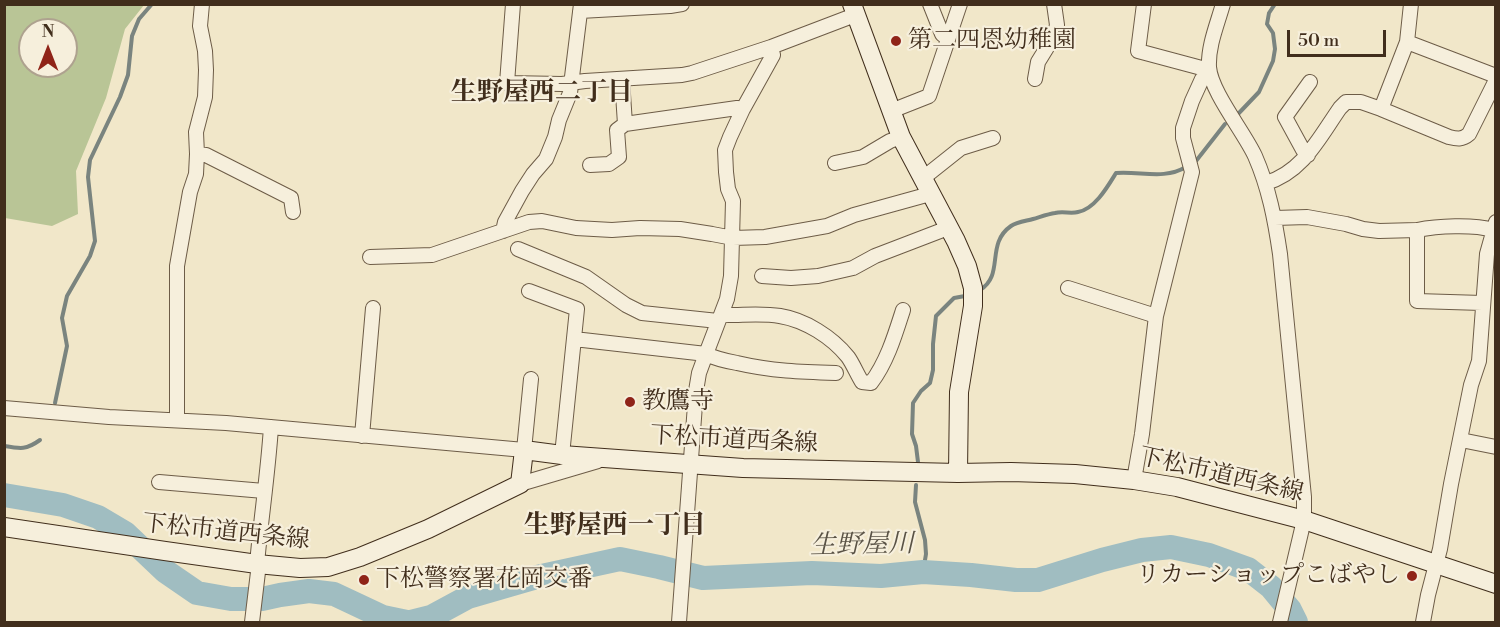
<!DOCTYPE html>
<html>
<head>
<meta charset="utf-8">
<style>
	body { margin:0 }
	#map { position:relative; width:1500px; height:627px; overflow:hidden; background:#f1e7c9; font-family:"Libre Bodoni",serif }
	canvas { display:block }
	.frame { position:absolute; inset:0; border:6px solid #412e1c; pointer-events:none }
	.north { position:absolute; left:18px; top:18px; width:60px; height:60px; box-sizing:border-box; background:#f6efdc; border:2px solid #aea28f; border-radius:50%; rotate:0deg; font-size:16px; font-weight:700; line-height:24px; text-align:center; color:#412e1c }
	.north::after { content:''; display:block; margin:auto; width:21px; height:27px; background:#8f2418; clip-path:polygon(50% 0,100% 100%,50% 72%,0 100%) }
	.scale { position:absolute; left:1287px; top:30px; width:99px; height:27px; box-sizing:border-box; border:3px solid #412e1c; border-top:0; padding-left:8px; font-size:18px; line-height:21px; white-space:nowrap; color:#412e1c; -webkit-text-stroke:4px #f6efdc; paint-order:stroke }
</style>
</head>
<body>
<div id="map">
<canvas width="1500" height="627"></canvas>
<div class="frame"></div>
<div class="north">N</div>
<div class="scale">50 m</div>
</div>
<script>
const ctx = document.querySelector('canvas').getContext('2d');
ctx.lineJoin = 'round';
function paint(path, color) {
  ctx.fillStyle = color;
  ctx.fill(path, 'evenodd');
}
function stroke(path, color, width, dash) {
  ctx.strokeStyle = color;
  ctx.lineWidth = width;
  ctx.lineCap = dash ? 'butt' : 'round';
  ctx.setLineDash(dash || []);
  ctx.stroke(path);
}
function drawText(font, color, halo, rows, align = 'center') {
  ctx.font = font + ' "Libre Bodoni","Noto Serif JP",serif';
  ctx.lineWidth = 4.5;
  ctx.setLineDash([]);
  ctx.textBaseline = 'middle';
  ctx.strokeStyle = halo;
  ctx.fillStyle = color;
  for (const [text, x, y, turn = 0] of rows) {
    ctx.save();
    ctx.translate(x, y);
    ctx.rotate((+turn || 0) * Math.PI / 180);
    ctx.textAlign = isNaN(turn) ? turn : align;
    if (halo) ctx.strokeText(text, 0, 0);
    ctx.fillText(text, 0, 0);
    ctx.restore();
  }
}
const green = new Path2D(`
	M 4,5 L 144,5 L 125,29 L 106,98 L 76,171 L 78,214 L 52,226 L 5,218 ZM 30,30 L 66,30 L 66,66 L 30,66 Z`);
const stream = new Path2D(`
	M 1239,113 L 1259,92 L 1273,61 L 1275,49 L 1273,33 L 1267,24 L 1269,13 L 1275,4
	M 1196,161 L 1225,124
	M 980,290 C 1005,275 985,244 1011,226 C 1017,222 1026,221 1033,219 C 1040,217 1048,214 1055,213 C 1063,211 1071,214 1078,212 C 1095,209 1108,186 1116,173 C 1141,171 1164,180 1186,167
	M 55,403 L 67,346 L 62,318 L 67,296 L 90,256 L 95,241 L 88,177 L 90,160 L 120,97 L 128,75 L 132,36 L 139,19 L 152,4
	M 4,446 C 21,449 26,450 40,440
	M 918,462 L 916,446 L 912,434 L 913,403 L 921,391 L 930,383 L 933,370 L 933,344 L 936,316 L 954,298 L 965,296
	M 916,485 L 915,502 L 925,540 L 926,554 L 923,572`);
const river = new Path2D(`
	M 4,495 L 63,505 L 98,517 L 125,533 L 165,571 L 197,593 L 231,599 L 262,599 L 280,595 L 309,591 L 334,594 L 383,617 L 407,622
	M 411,622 L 431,617 L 468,597 L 537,577 L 620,559 L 659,567 L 703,578 L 812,573 L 881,576 L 923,572 L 971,575 L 1016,580 L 1038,580 L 1102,560 L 1142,550 L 1171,547 L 1209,555 L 1248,569 L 1271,587 L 1290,610 L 1296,622`);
const street = new Path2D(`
	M 513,4 L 507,83 L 562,84 L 585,81 L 682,75 L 692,73 L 771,47 L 855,15
	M 930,4 L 942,34 L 948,39
	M 1223,4 C 1217,25 1208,46 1209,67 C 1211,92 1244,132 1255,156 C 1269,188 1275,220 1280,254 L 1304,497 L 1304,520 L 1280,622
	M 580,11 L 670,6 L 682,4
	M 1407,42 L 1496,76
	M 622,79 L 625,124 L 737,108 L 743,109
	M 1035,79 L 1038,62 L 1054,36 L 1057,25 L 1054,4
	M 1381,109 L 1407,42 L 1411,4
	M 891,111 L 929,96 L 960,4
	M 197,154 L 206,155 L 291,198 L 293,212
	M 1308,155 L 1303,150 L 1285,117 L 1310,82
	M 835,163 L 863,157 L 890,141 L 901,137
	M 590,165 L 609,164 L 619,157 L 617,130 L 625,124
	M 922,178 L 927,175 L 961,148 L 993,138
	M 1266,183 C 1303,172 1319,138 1340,108 L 1346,102 L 1361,102 L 1381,109 L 1449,137 C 1457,139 1462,140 1469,134 L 1496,80
	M 1275,218 L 1307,217 L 1346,224 L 1363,229 L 1379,231 L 1417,230
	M 503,231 L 505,222 L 522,191 L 533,174 L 546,159 L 555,137 L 559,120 L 570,93 L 581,4
	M 518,249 L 586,277 L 626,305 L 642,313 L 718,321
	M 370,257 L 432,255 L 529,222 L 542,221 L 576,228 L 612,230 L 640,228 L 680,229 L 712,234 L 733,238 L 765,237 L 827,226 L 854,215 L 930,194
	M 762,276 L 791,278 L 818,276 L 853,268 L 875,256 L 948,228
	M 1068,288 L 1156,316
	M 529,291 L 577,309 L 562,455
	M 1482,303 L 1417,301 L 1417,230 C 1437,226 1473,224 1493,230
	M 722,313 L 728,315 C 745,315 763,313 780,316 C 805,320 832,337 848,357 C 853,364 857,374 862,382 L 871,383 C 887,362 895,335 903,310
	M 574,339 L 706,354 C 716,359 726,361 737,363 C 771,371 802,372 836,373
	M 4,408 L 109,417 L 226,423 L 524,450 L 531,379
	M 177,420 L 177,266 L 190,192 L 196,174 L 197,154 L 196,132 L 205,97 L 206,70 L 205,51 L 200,26 L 202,4
	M 362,436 L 373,308
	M 1461,440 L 1496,447
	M 1134,480 L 1142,434 L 1156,316 L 1192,172 L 1183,138 L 1183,128 L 1192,101 L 1202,79 L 1209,70 L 1138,51 L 1144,4
	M 159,482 L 264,491
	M 520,484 L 598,461
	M 252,622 L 258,572 L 257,564 C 261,518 268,473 271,427
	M 679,622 L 696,391 L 699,373 L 706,354 L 727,299 L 731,276 L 733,201 L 728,189 L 726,172 L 725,150 L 730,137 L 743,109 L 773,55 L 771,47
	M 1423,622 L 1428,595 L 1440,549 L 1451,484 L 1471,385 L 1479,361 L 1487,254 L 1496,222`);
const secondary = new Path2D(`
	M 852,4 L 901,137 L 956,241 L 967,266 L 973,288 L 973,306 L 959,392 L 958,473
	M 4,527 L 165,551 L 257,564 L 300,568 L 328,567 L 360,557 L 428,529 L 520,484 L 524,450 L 562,455 L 743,468 L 958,473 L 1011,472 L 1075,474 L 1134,480 L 1177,487 L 1304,520 L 1496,584`);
const markers = [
	[896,41,6,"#8f2418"],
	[630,402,6,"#8f2418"],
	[1412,576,6,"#8f2418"],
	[364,580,6,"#8f2418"]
];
const poiNames = [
	["第二四恩幼稚園",908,41],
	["教鷹寺",642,402],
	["リカーショップこばやし",1400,576,"right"],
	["下松警察署花岡交番",376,580]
];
const streetNames = [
	["下松市道西条線",734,441,3],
	["下松市道西条線",1221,476,13],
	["下松市道西条線",226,533,6]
];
const neighbourhoodNames = [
	["生野屋西二丁目",542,94],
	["生野屋西一丁目",615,527]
];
const waterNames = [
	["生野屋川",862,546,-1]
];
paint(green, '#b9c596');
stroke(stream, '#7a847f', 4);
stroke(river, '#a0bdc1', 24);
stroke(street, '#6d5c47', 16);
stroke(secondary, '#412e1c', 20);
stroke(street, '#f6efdc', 14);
stroke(secondary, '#f6efdc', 18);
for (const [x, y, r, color] of markers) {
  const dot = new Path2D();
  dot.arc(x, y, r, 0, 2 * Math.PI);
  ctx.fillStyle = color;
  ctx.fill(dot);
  stroke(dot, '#f6efdc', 2);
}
drawText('24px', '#412e1c', '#f6efdc', poiNames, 'left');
drawText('24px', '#412e1c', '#f6efdc', streetNames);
drawText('bold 26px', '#412e1c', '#f6efdc', neighbourhoodNames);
drawText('italic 26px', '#595245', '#f6efdc', waterNames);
</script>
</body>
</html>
